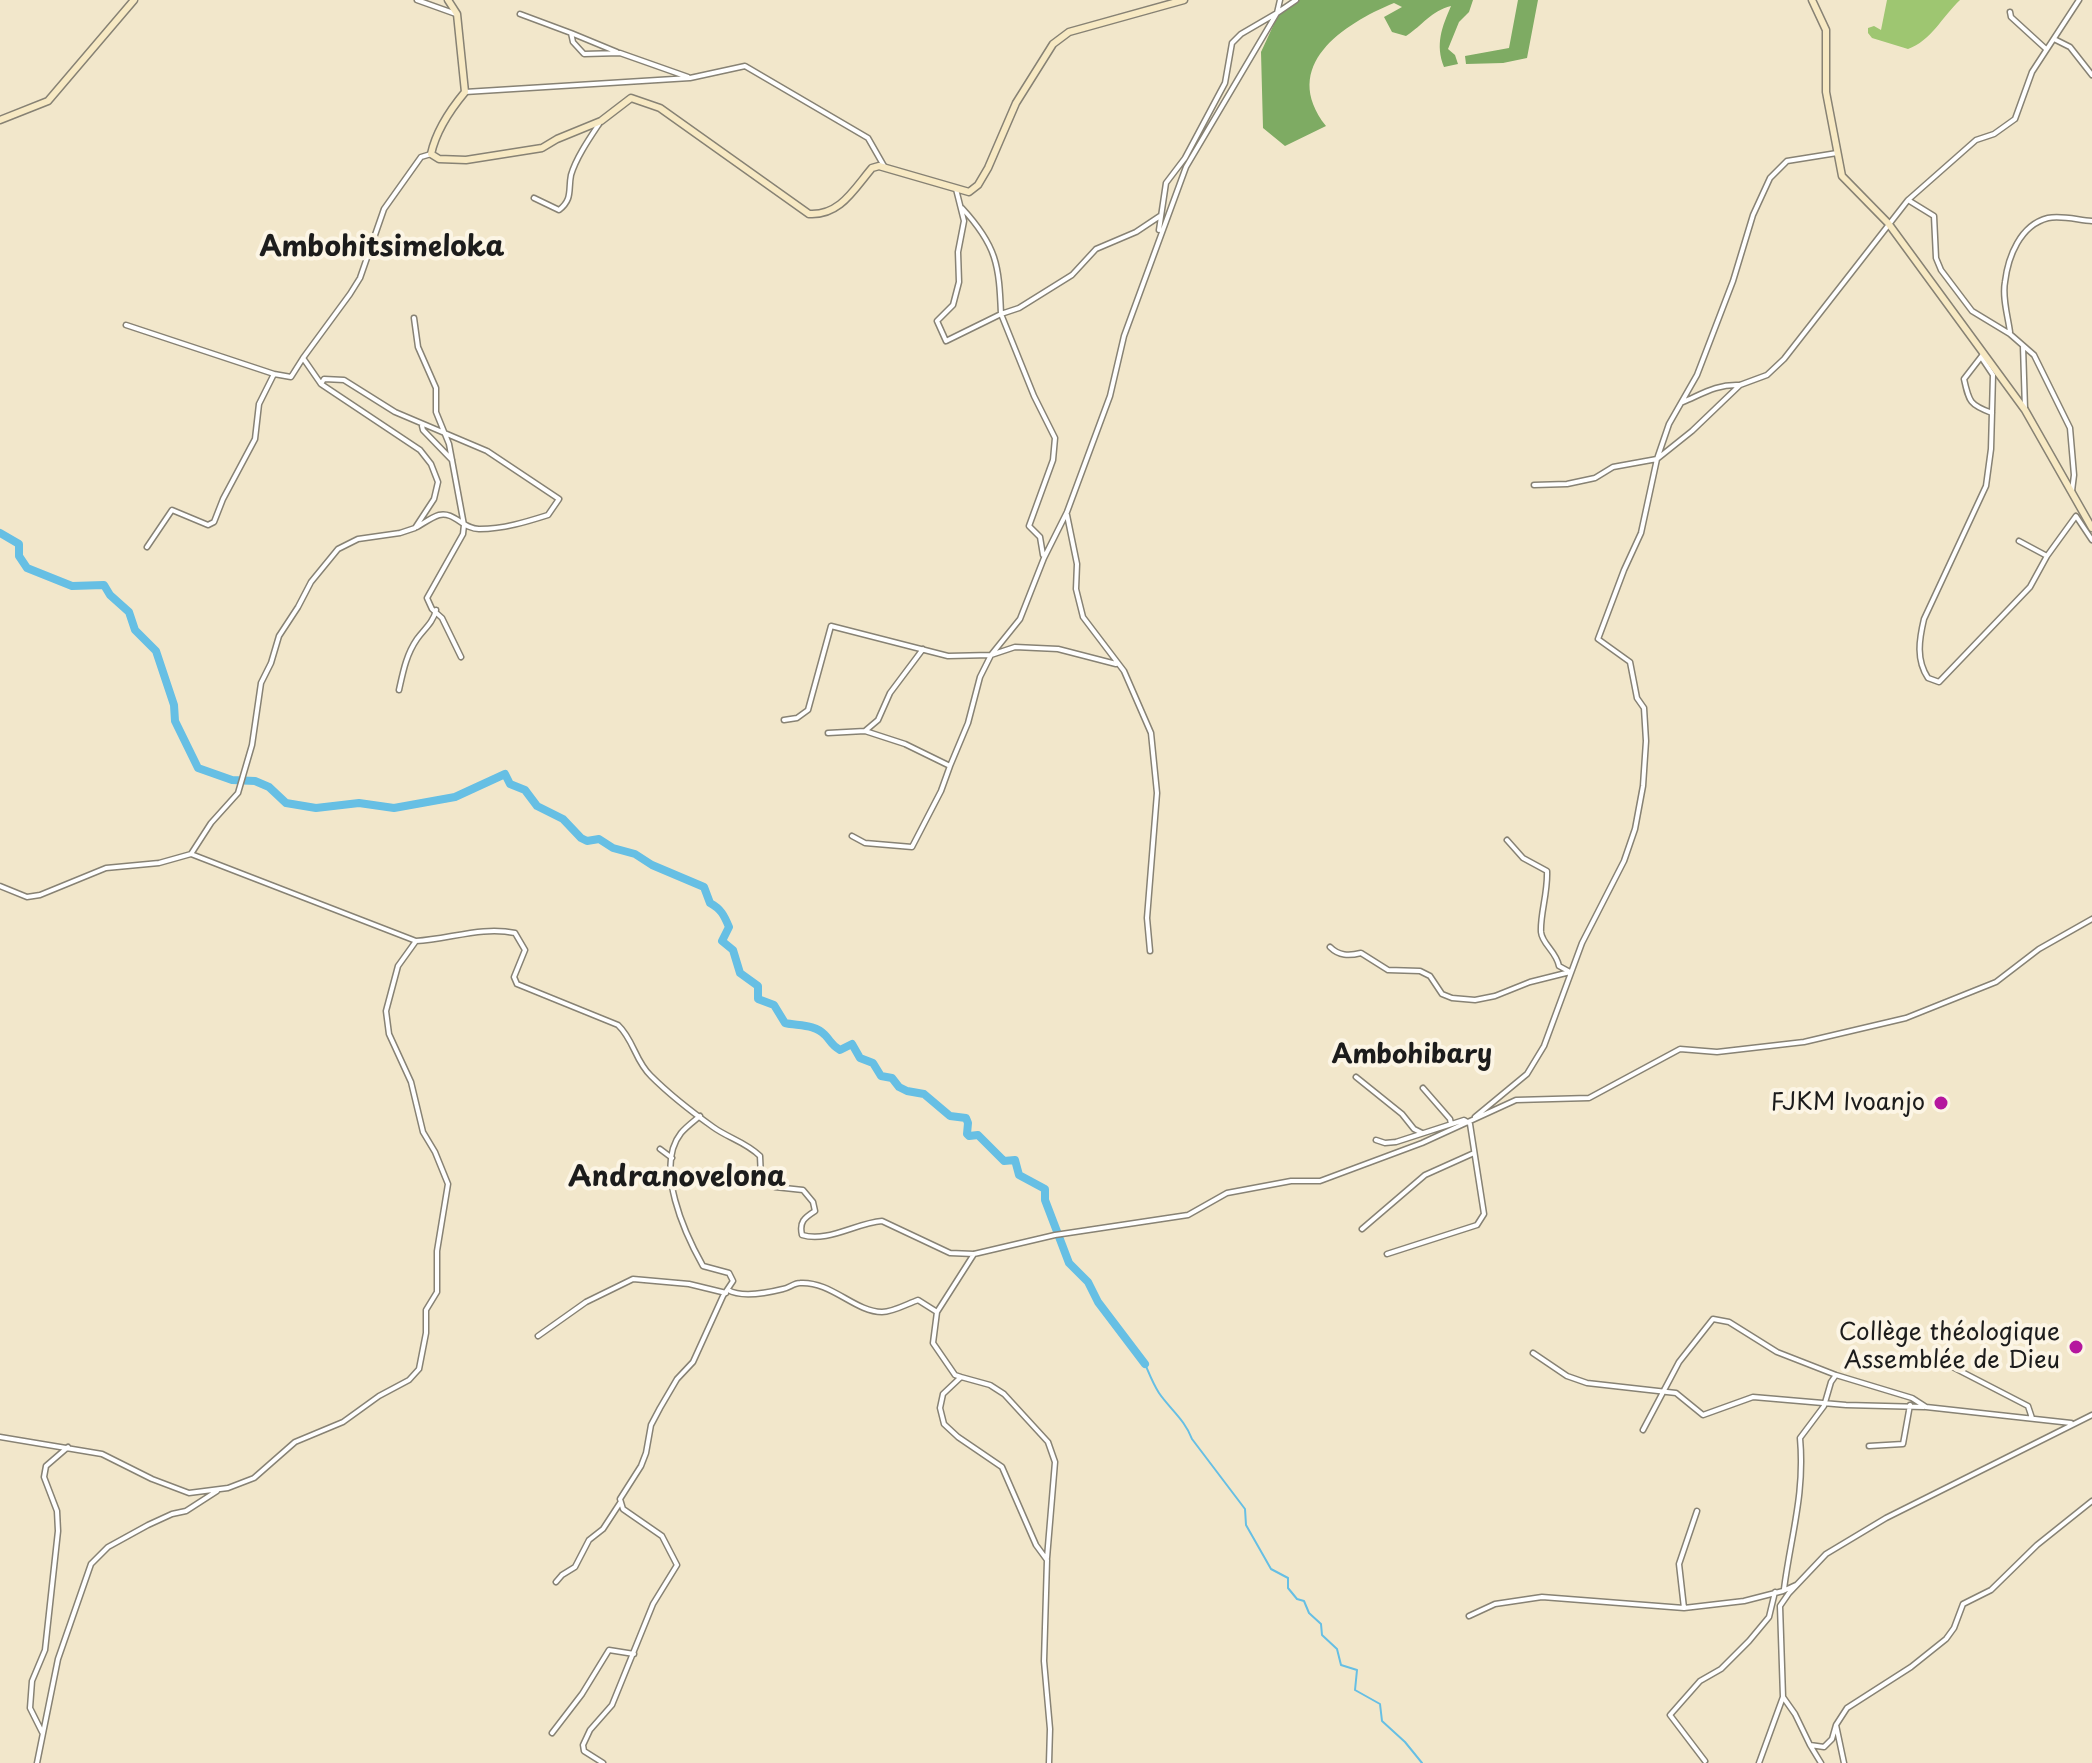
<!DOCTYPE html>
<html>
<head>
<meta charset="utf-8">
<style>
	body { margin:0 }
	canvas { display:block; background:#f2e7cb }
</style>
</head>
<body>
<canvas width="2092" height="1763"></canvas>
<script>
const ctx = document.querySelector('canvas').getContext('2d');
ctx.lineJoin = 'round';
function paint(path, color) {
  ctx.fillStyle = color;
  ctx.fill(path, 'evenodd');
}
function stroke(path, color, width, dash) {
  ctx.strokeStyle = color;
  ctx.lineWidth = width;
  ctx.lineCap = dash ? 'butt' : 'round';
  ctx.setLineDash(dash || []);
  ctx.stroke(path);
}
function drawText(font, color, halo, rows, align = 'center') {
  ctx.font = font + ' "Playpen Sans",sans-serif';
  ctx.lineWidth = 8;
  ctx.setLineDash([]);
  ctx.textBaseline = 'middle';
  ctx.strokeStyle = halo;
  ctx.fillStyle = color;
  for (const [text, x, y, turn = 0] of rows) {
    ctx.save();
    ctx.translate(x, y);
    ctx.rotate((+turn || 0) * Math.PI / 180);
    ctx.textAlign = isNaN(turn) ? turn : align;
    if (halo) ctx.strokeText(text, 0, 0);
    ctx.fillText(text, 0, 0);
    ctx.restore();
  }
}
const green = new Path2D(`
	M 1887,0 L 1960,0 C 1942,17 1931,41 1908,49 L 1872,38 L 1868,33 L 1868,28 L 1874,26 L 1881,30 Z`);
const forest = new Path2D(`
	M 1298,0 L 1473,0 L 1469,12 L 1459,22 L 1448,49 L 1455,55 L 1458,64 L 1444,67 C 1435,44 1442,27 1451,6 C 1431,11 1423,25 1406,36 L 1392,32 L 1384,17 L 1402,7 L 1394,3 C 1343,24 1279,66 1326,126 L 1285,146 L 1263,128 L 1261,52 L 1280,11 Z
	M 1518,0 L 1538,0 L 1527,58 L 1503,63 L 1466,64 L 1465,56 L 1509,48 Z`);
const stream = new Path2D(`
	M 1145,1364 C 1149,1373 1153,1384 1159,1393 C 1170,1409 1185,1420 1192,1439 L 1245,1509 L 1246,1525 L 1271,1569 L 1288,1578 L 1288,1588 L 1297,1599 L 1304,1601 L 1309,1613 L 1321,1624 L 1322,1635 L 1337,1649 L 1341,1665 L 1357,1670 L 1355,1690 L 1380,1704 L 1382,1721 L 1405,1742 L 1422,1763`);
const river = new Path2D(`
	M 0,533 L 19,544 L 19,556 L 27,568 L 72,586 L 104,585 L 110,595 L 129,612 L 135,630 L 156,651 L 174,705 L 175,721 L 198,768 L 232,780 L 255,781 L 269,787 L 286,803 L 316,808 L 359,803 L 394,808 L 455,797 L 505,774 L 510,784 L 525,790 L 537,806 L 563,819 L 581,838 L 587,841 L 599,839 L 613,848 L 635,854 L 652,865 L 704,887 L 710,903 C 721,909 724,915 729,927 L 722,941 L 733,950 L 740,973 L 758,986 L 758,999 L 774,1005 L 785,1023 C 798,1026 815,1024 825,1035 C 831,1041 831,1045 840,1050 L 852,1044 L 860,1058 L 873,1063 L 881,1076 L 892,1078 L 899,1087 L 907,1091 L 924,1094 L 950,1116 L 966,1118 L 968,1123 L 967,1134 L 969,1136 L 978,1135 L 1004,1161 L 1015,1160 L 1019,1175 L 1045,1189 L 1045,1200 L 1069,1263 L 1088,1282 L 1098,1302 L 1145,1364`);
const street = new Path2D(`
	M 417,0 L 456,14
	M 2010,12 L 2011,17 L 2046,49
	M 520,14 L 571,33 L 573,42 L 584,54 L 620,53 L 688,77
	M 571,33 L 617,52
	M 2054,39 L 2070,47 L 2092,75
	M 465,92 L 690,78 L 745,66 L 868,138 L 884,166
	M 956,189 L 964,221 L 958,252 L 959,282 L 953,305 L 937,321 L 946,341 L 1001,314 L 1034,396 L 1055,438 L 1053,460 L 1029,526 L 1040,537 L 1043,555
	M 534,198 L 559,210 C 573,199 568,190 571,175 C 576,158 589,139 599,124
	M 1908,200 L 1934,216 L 1936,258 L 1941,270 L 1972,311 L 2010,334 L 2034,355 L 2070,428 L 2074,475 L 2072,491
	M 962,208 C 997,246 999,265 1001,314 L 1019,308 L 1072,275 L 1096,249 L 1136,232 L 1160,216
	M 1159,230 L 1166,183 L 1185,158 L 1225,83 L 1232,43 L 1241,34 L 1277,13 L 1280,0
	M 414,318 L 418,347 L 436,388 L 436,412 L 449,444 L 464,525 L 463,534 L 427,598 L 432,609 L 442,618 L 461,657
	M 126,325 L 274,374
	M 2010,332 C 2008,317 2002,297 2005,282 C 2008,257 2020,225 2048,218 C 2061,215 2078,220 2092,221
	M 2023,346 L 2025,409
	M 1983,354 L 1981,357 L 1993,375 L 1991,449 L 1986,486 L 1924,619 C 1919,640 1916,660 1928,678 L 1939,682 L 2030,587 L 2047,556 L 2076,516 L 2092,540
	M 1981,357 L 1964,379 C 1969,402 1970,405 1992,413
	M 321,384 L 324,379 L 344,380 L 395,412 L 487,451 L 559,499 L 548,515 C 526,522 503,529 480,529 C 464,530 454,511 439,515 C 432,517 424,523 417,527
	M 1683,402 C 1702,394 1717,384 1739,385
	M 422,426 L 423,430 L 452,460
	M 1534,485 L 1567,484 L 1595,478 L 1613,467 L 1657,459 L 1669,424 L 1697,375 L 1733,281 L 1753,215 L 1770,178 L 1787,161 L 1837,153
	M 1067,515 L 1077,564 L 1076,589 L 1083,617 L 1124,671 L 1151,733 L 1157,793 L 1147,918 L 1150,951
	M 2019,541 L 2047,556
	M 147,547 L 172,510 L 208,525 L 214,522 L 223,499 L 255,439 L 259,404 L 274,374 L 291,377 L 303,358
	M 399,690 C 403,672 406,655 417,639 C 424,629 433,623 436,610
	M 784,720 L 797,718 L 808,710 L 831,626 L 948,656 L 991,655 L 1015,647 L 1058,649 L 1116,664
	M 828,733 L 865,731 L 878,720 L 890,693 L 923,649
	M 950,766 L 968,723 L 980,677 L 991,655 L 1020,619 L 1044,558 L 1067,512 L 1110,396 L 1124,336 L 1186,167 L 1277,13 L 1296,0
	M 852,836 L 865,843 L 912,847 L 941,791 L 950,766 L 905,744 L 865,731
	M 1507,840 L 1523,858 L 1547,871 C 1548,893 1540,914 1541,932 C 1542,944 1556,951 1559,966 L 1570,972
	M 191,854 L 211,823 L 238,793 L 252,745 L 261,683 L 271,663 L 279,636 L 298,607 L 311,582 L 338,549 L 358,539 L 400,533 L 415,528 L 434,499 L 438,482 L 431,464 L 420,450 L 321,384 L 303,358 L 350,294 L 360,278 L 384,209 L 421,157 L 431,154
	M 0,886 L 27,897 L 40,895 L 106,868 L 159,863 L 191,854 L 416,941 C 450,939 482,926 515,933 L 525,950 L 514,977 L 517,984 L 618,1025 C 634,1040 635,1061 651,1076 C 669,1094 692,1112 713,1127 C 728,1138 746,1142 760,1156 L 761,1178 L 775,1187 L 803,1190 L 813,1202 L 815,1211 C 804,1218 799,1222 802,1235 C 827,1243 856,1223 882,1221 L 950,1253 L 974,1254 L 1055,1235 L 1188,1215 L 1227,1193 L 1291,1181 L 1320,1181 L 1422,1143 L 1516,1100 L 1589,1098 L 1680,1049 L 1717,1052 L 1804,1042 L 1906,1018 L 1996,982 L 2039,949 L 2092,919
	M 1330,947 C 1339,956 1349,956 1361,953 L 1388,970 L 1420,971 L 1430,976 L 1442,994 L 1452,998 L 1475,1000 L 1495,996 L 1530,982 L 1570,972
	M 1356,1077 L 1402,1114 L 1414,1129 L 1422,1133
	M 1423,1088 L 1450,1119 L 1451,1124
	M 1475,1117 L 1527,1074 L 1544,1046 L 1582,943 L 1624,861 L 1635,829 L 1643,786 L 1646,741 L 1644,708 L 1637,698 L 1630,662 L 1598,639 L 1624,570 L 1641,533 L 1657,459 L 1692,431 L 1740,385 L 1767,375 L 1784,359 L 1908,200 L 1976,140 L 1994,134 L 2015,119 L 2032,72 L 2079,0
	M 1376,1140 L 1385,1143 L 1396,1142 L 1464,1120 L 1469,1123
	M 660,1149 L 672,1158
	M 1362,1229 L 1425,1175 L 1474,1153
	M 974,1254 L 937,1312 L 933,1343 L 955,1375 L 961,1377 L 943,1394 L 940,1408 L 944,1424 L 958,1437 L 1002,1467 L 1036,1545 L 1047,1560 L 1044,1661 L 1050,1729 L 1049,1763
	M 1387,1254 L 1477,1225 L 1484,1214 L 1470,1124
	M 728,1290 C 742,1298 767,1293 783,1289 C 789,1288 794,1283 800,1283 C 831,1281 855,1312 882,1312 C 893,1312 907,1304 918,1300 L 937,1312
	M 538,1336 L 586,1302 L 633,1279 L 689,1284 L 726,1293
	M 1533,1353 L 1567,1376 L 1587,1383 L 1676,1393 L 1703,1415 L 1753,1397 L 1846,1405 L 1924,1407
	M 1935,1358 L 2028,1406 L 2032,1418
	M 961,1377 L 990,1385 L 1004,1394 L 1048,1442 L 1055,1462 L 1047,1558
	M 1643,1430 L 1679,1362 L 1713,1319 L 1729,1322 L 1777,1352 L 1836,1375 L 1912,1398 L 1926,1407 L 2071,1423
	M 0,1437 L 102,1454 L 152,1479 L 189,1493 L 228,1488 L 254,1478 L 295,1442 L 343,1422 L 379,1396 L 409,1380 L 419,1369 L 426,1333 L 426,1310 L 437,1292 L 437,1251 L 448,1184 L 435,1152 L 423,1132 L 411,1082 L 389,1034 L 386,1011 L 398,966 L 416,941
	M 1869,1446 L 1903,1444 L 1910,1405
	M 556,1582 L 562,1575 L 575,1567 L 589,1540 L 603,1529 L 620,1503
	M 1784,1589 C 1791,1535 1805,1494 1800,1438 L 1824,1406 L 1831,1382 L 1836,1375
	M 1684,1608 L 1679,1564 L 1697,1511
	M 1469,1616 L 1495,1604 L 1542,1597 L 1684,1608 L 1744,1601 L 1783,1591 L 1796,1585
	M 1836,1725 L 1832,1739 L 1824,1747 L 1810,1745 L 1795,1714 L 1783,1697 L 1780,1606 L 1789,1593 L 1826,1554 L 1886,1518 L 2092,1415
	M 42,1732 L 30,1708 L 32,1681 L 45,1650 L 58,1531 L 57,1511 L 44,1477 L 46,1466 L 68,1447
	M 552,1733 L 582,1694 L 609,1650 L 634,1654
	M 1810,1745 L 1821,1763
	M 1705,1761 L 1670,1715 L 1700,1681 L 1721,1669 L 1749,1641 L 1769,1617 L 1775,1592
	M 37,1763 L 58,1659 L 91,1564 L 108,1547 L 148,1525 L 172,1514 L 186,1511 L 217,1491
	M 603,1763 L 584,1751 L 583,1745 L 590,1730 L 612,1705 L 653,1604 L 677,1565 L 662,1536 L 623,1509 L 620,1499 L 641,1466 L 646,1453 L 651,1425 L 660,1408 L 677,1379 L 693,1362 L 723,1296 L 733,1281 L 729,1273 L 703,1266 C 685,1234 654,1167 681,1133 C 686,1127 694,1121 700,1116
	M 1759,1763 L 1783,1697
	M 1844,1763 L 1836,1725 L 1847,1708 L 1911,1667 L 1946,1639 L 1954,1628 L 1963,1604 L 1991,1590 L 2037,1545 L 2092,1501`);
const secondary = new Path2D(`
	M 448,0 L 457,14 L 465,92 C 450,110 436,131 431,154 L 439,159 L 466,160 L 542,148 L 557,139 L 601,121 L 631,98 L 660,108 L 809,214 C 840,216 854,189 872,168 L 879,166 L 969,192 L 978,185 L 988,168 L 1016,103 L 1053,44 L 1069,32 L 1184,0
	M 1812,0 L 1826,30 L 1826,92 L 1842,176 L 1888,223 L 2025,410 L 2092,528
	M 0,120 L 48,101 L 134,0`);
const markers = [
	[1941,1103,8,"#b5179e"],
	[2076,1347,8,"#b5179e"]
];
const poiNames = [
	["FJKM Ivoanjo",1925,1103],
	["Collège théologique",2060,1333],
	["Assemblée de Dieu",2060,1361]
];
const neighbourhoodNames = [
	["Ambohibary",1412,1056]
];
const quarterNames = [
	["Ambohitsimeloka",382,248],
	["Andranovelona",677,1178]
];
paint(green, '#9ec671');
paint(forest, '#7eab63');
stroke(stream, '#66bfe4', 2);
stroke(river, '#66bfe4', 8);
stroke(street, '#878274', 7);
stroke(secondary, '#878274', 9);
stroke(street, '#fff', 4);
stroke(secondary, '#f7e9c3', 6);
for (const [x, y, r, color] of markers) {
  const dot = new Path2D();
  dot.arc(x, y, r, 0, 2 * Math.PI);
  ctx.fillStyle = color;
  ctx.fill(dot);
  stroke(dot, '#fcf5e5', 3);
}
drawText('24px', '#1c1c1c', '#fcf5e5', poiNames, 'right');
drawText('bold 26px', '#1c1c1c', '#fcf5e5', neighbourhoodNames);
drawText('bold 28px', '#1c1c1c', '#fcf5e5', quarterNames);
</script>
</body>
</html>
